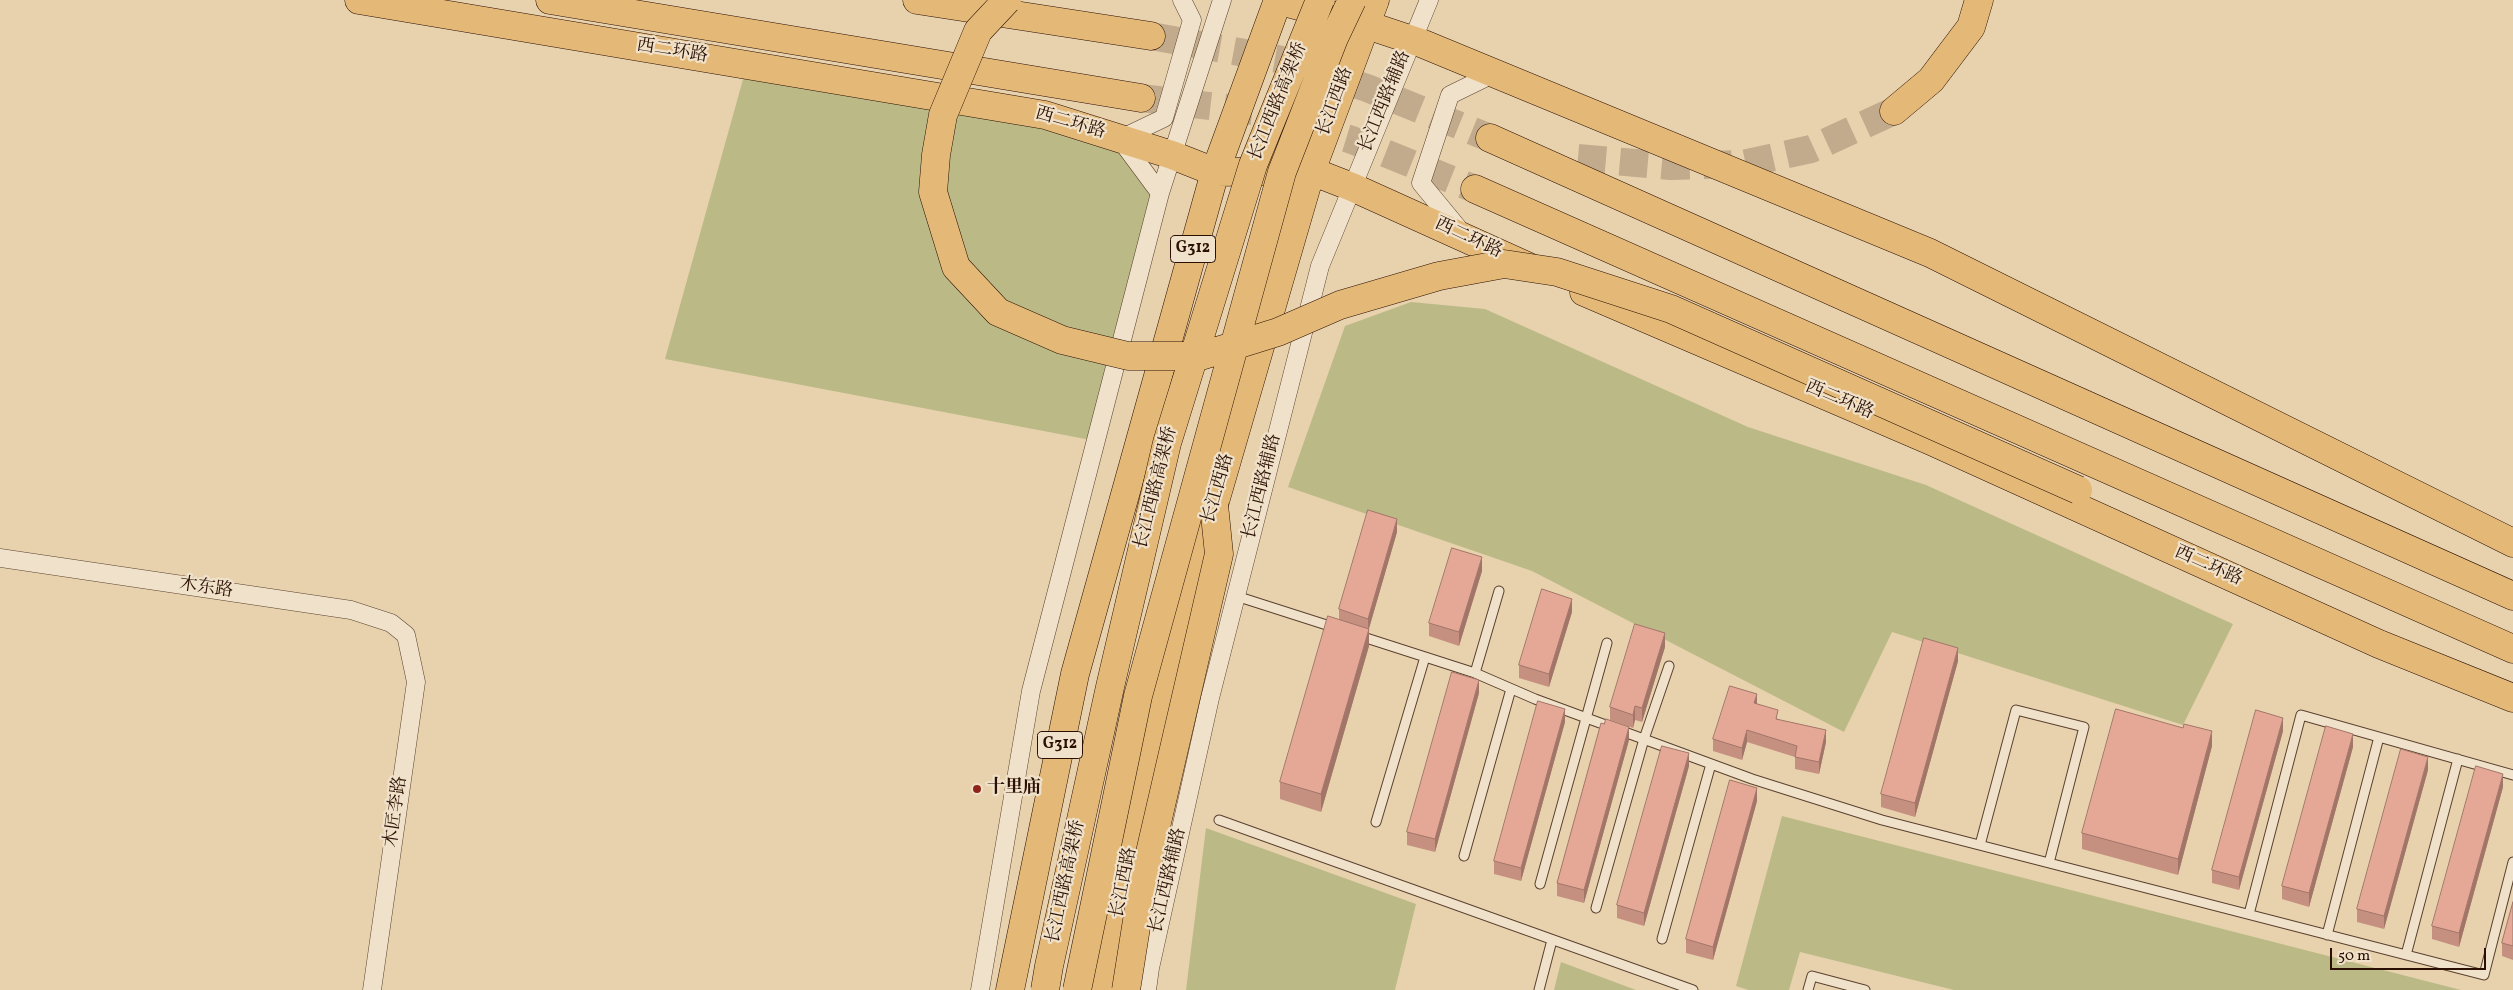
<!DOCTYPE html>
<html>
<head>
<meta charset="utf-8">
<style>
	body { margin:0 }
	#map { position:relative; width:2513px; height:990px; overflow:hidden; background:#e8d2ae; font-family:Vollkorn,serif }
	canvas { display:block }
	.scale { position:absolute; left:2330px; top:948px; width:156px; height:22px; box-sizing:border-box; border:2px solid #2b0f03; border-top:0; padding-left:6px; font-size:15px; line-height:18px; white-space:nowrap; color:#2b0f03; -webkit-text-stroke:4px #f0e2ca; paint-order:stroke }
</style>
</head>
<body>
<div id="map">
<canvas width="2513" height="990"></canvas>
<div class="scale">50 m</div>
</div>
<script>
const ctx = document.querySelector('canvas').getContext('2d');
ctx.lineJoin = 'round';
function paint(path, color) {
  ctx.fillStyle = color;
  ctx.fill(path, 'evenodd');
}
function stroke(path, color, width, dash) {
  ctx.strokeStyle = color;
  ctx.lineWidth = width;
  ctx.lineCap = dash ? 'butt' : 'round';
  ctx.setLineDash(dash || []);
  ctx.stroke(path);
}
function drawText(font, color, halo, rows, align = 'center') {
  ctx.font = font + ' Vollkorn,"Noto Serif SC",serif';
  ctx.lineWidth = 4.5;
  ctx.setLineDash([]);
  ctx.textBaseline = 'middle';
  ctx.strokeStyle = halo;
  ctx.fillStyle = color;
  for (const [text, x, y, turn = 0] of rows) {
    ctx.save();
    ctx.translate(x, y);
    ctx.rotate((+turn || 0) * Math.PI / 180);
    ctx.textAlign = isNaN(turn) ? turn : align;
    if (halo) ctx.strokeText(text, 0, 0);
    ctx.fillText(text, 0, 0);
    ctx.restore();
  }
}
const green = new Path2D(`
	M 747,65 L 1120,139 L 1160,193 L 1096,441 L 665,359 Z
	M 1411,302 L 1485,309 L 1748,427 L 1926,485 L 2233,624 L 2183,725 L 1892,632 L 1844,732 L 1532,571 L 1288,487 L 1345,326 Z
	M 1782,816 L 2461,990 L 1954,990 L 1800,952 L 1789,990 L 1748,990 L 1736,986 Z
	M 1206,828 L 1416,904 L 1395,990 L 1186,990 Z
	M 1561,962 L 1636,990 L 1554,990 Z`);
const trunkTunnel = new Path2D(`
	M 1151,36 L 1278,59 L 1367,88 L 1490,138
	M 1141,98 L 1261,112 L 1352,140 L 1475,189
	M 1578,158 L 1671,166 L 1743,164 L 1811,149 L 1894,111`);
const service = new Path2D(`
	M 1236,596 L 1336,628
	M 1360,636 L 1475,673 L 1535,699 L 1752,779 L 1882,820 L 2484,975 L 2513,862
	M 1475,673 L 1499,591
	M 1219,820 L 1693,990
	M 1376,822 L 1425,657
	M 1980,845 L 2016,710 L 2084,727 L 2049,863
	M 1464,856 L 1511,689
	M 1540,884 L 1607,643
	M 1596,908 L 1644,739 L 1669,666
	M 2249,914 L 2301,715 L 2513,775
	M 2327,935 L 2379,737
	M 1662,939 L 1711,764
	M 2406,955 L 2458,759
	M 1539,990 L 1552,940
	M 1808,990 L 1812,976 L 1865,990`);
const minor = new Path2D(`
	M 1160,193 L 1120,139 L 1164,118 L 1192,20 L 1182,0
	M 1463,234 L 1421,183 L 1450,95 L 1495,73
	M 0,558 L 351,610 L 391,623 L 406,635 L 416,682 L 372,990
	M 980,990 L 1031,691 L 1160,193 L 1222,0
	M 1147,990 L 1150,968 L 1210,698 L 1320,266 L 1429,0`);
const trunk = new Path2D(`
	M 359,0 L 1045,115 L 1172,155 L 1215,172 L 1311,171 L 1352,187 L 1529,267
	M 550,0 L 1141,98
	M 917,0 L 1151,36
	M 1277,0 L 1364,24 L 1421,43 L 1930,253 L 2513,543
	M 1894,111 L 1931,80 L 1971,27 L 1979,0
	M 1490,138 L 2513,596
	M 1475,189 L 2513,649
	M 1584,292 L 1931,441 L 2379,644 L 2513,698
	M 1010,990 L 1075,674 L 1215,172 L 1278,0
	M 1103,990 L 1163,693 L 1214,505 L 1311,171 L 1375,0`);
const trunkBridge = new Path2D(`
	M 1007,0 L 978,31 L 943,115 L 936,155 L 933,192 L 956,267 L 998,312 L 1062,340 L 1128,356 L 1201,356 L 1278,332 L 1340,305 L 1439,276 L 1504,264 L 1557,272 L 1671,309 L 2078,490
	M 1045,990 L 1049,966 L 1110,687 L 1167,443 L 1253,165 L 1320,0
	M 1077,990 L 1138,696 L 1282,172 L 1334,38 L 1352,0
	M 1126,990 L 1143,883 L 1219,554 L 1214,505`);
const wall = new Path2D(`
	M 1397,532 L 1369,628 L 1369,646 L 1321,812 L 1280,799 L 1280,782 L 1339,620 L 1339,609 Z
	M 1482,571 L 1459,646 L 1429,636 L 1429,623 Z
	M 1572,612 L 1549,687 L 1519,678 L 1519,665 Z
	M 1665,647 L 1642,722 L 1635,720 L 1633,728 L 1610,720 L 1610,707 Z
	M 1958,661 L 1915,817 L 1881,807 L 1881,794 Z
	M 1479,693 L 1435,852 L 1407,845 L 1407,832 Z
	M 1757,704 L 1778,719 L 1826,742 L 1819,774 L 1795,769 L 1795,757 L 1747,742 L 1742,760 L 1713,751 L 1713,739 Z
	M 1565,722 L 1521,881 L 1494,874 L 1494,861 Z
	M 1604,724 L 1629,740 L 1584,903 L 1557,896 L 1557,883 Z
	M 2283,731 L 2239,890 L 2212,883 L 2212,870 Z
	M 2212,746 L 2178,875 L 2082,849 L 2082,833 Z
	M 2353,747 L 2309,907 L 2282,899 L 2282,886 Z
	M 1689,766 L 1644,926 L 1617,918 L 1617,905 Z
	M 2428,770 L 2384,929 L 2357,922 L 2357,909 Z
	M 2503,787 L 2459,947 L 2432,939 L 2432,926 Z
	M 1757,801 L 1713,960 L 1686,953 L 1686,939 Z
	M 2513,902 L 2513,960 L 2502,956 L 2502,943 Z`);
const shadedWall = new Path2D(`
	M 1397,519 L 1397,532 L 1368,632 L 1368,619 Z
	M 1482,557 L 1482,571 L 1459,646 L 1459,632 Z
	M 1572,599 L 1572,612 L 1549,687 L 1549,674 Z
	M 1369,629 L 1369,646 L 1321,812 L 1321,794 Z
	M 1665,633 L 1665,647 L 1642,722 L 1642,708 Z
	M 1958,648 L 1958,661 L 1915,817 L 1915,803 Z
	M 1479,680 L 1479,693 L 1435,852 L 1435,839 Z
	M 1757,694 L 1757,707 L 1754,703 Z
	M 1635,706 L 1635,720 L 1633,728 L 1633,715 Z
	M 1565,709 L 1565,722 L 1521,881 L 1521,868 Z
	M 2283,718 L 2283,731 L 2239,890 L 2239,877 Z
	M 1629,727 L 1629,740 L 1584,903 L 1584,890 Z
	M 1747,730 L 1747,742 L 1742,760 L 1742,748 Z
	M 1826,730 L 1826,742 L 1819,774 L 1819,762 Z
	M 2212,731 L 2212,746 L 2178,875 L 2178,859 Z
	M 2353,734 L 2353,747 L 2309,907 L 2309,893 Z
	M 1689,753 L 1689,766 L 1644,926 L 1644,913 Z
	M 2428,757 L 2428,770 L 2384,929 L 2384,916 Z
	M 2503,774 L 2503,787 L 2459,947 L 2459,933 Z
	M 1757,788 L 1757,801 L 1713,960 L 1713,947 Z`);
const building = new Path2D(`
	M 1368,510 L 1397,519 L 1368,619 L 1339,609 Z
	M 1452,548 L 1482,557 L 1459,632 L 1429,623 Z
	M 1542,589 L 1572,599 L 1549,674 L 1519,665 Z
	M 1328,616 L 1369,629 L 1321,794 L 1280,782 Z
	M 1635,624 L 1665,633 L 1642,708 L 1635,706 L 1633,715 L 1610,707 Z
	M 1924,638 L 1958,648 L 1915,803 L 1881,794 Z
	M 1452,672 L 1479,680 L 1435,839 L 1407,832 Z
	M 1730,686 L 1757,694 L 1754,703 L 1778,710 L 1776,719 L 1826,730 L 1819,762 L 1795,757 L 1797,746 L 1747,730 L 1742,748 L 1713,739 Z
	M 1538,701 L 1565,709 L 1521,868 L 1494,861 Z
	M 2116,709 L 2183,728 L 2184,724 L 2212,731 L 2178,859 L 2082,833 Z
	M 2256,710 L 2283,718 L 2239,877 L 2212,870 Z
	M 1606,719 L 1629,727 L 1584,890 L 1557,883 L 1601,723 L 1604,724 Z
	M 2326,726 L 2353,734 L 2309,893 L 2282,886 Z
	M 1662,746 L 1689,753 L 1644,913 L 1617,905 Z
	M 2401,749 L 2428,757 L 2384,916 L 2357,909 Z
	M 2476,766 L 2503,774 L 2459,933 L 2432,926 Z
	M 1730,780 L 1757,788 L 1713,947 L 1686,939 Z
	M 2513,902 L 2513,946 L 2502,943 Z`);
const markers = [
	[977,789,5,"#8f2418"]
];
const shields = [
	[1193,249,45],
	[1060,745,45]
];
const shieldNames = [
	["G312",1193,249],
	["G312",1060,745]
];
const streetNames = [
	["西二环路",672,52,9],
	["长江西路高架桥",1279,102,-68],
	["长江西路",1336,102,-70],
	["长江西路辅路",1386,102,-68],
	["西二环路",1070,124,16],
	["西二环路",1468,239,25],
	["西二环路",1839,401,23],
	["长江西路辅路",1263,487,-76],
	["长江西路高架桥",1157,488,-76],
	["长江西路",1219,489,-74],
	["西二环路",2208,567,24],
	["木东路",206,589,8],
	["木匠李路",397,812,-82],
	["长江西路辅路",1169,881,-77],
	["长江西路高架桥",1067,882,-78],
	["长江西路",1125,883,-79]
];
const poiNames = [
	["十里庙",987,789]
];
paint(green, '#bbba87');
stroke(trunkTunnel, '#c2ab8c', 28, [28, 14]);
stroke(service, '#5a402e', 11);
stroke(minor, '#5a402e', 19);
stroke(trunk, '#2b0f03', 29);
stroke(service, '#f0e2ca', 9);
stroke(minor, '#f0e2ca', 18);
stroke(trunk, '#e4b977', 28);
stroke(trunkBridge, '#2b0f03', 29, []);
stroke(trunkBridge, '#e4b977', 28);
paint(wall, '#c69081');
paint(shadedWall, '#a17669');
paint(building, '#e6a896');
stroke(building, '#a17669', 1);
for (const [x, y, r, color] of markers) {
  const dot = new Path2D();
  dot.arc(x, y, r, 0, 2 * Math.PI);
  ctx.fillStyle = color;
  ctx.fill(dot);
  stroke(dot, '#f0e2ca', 2);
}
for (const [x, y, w] of shields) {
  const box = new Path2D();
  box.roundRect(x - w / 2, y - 13.5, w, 27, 4);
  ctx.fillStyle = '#f0e2ca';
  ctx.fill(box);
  stroke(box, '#2b0f03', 1);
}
drawText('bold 16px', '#2b0f03', null, shieldNames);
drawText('18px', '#2b0f03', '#f0e2ca', streetNames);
drawText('bold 18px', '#2b0f03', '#f0e2ca', poiNames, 'left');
</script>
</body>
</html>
